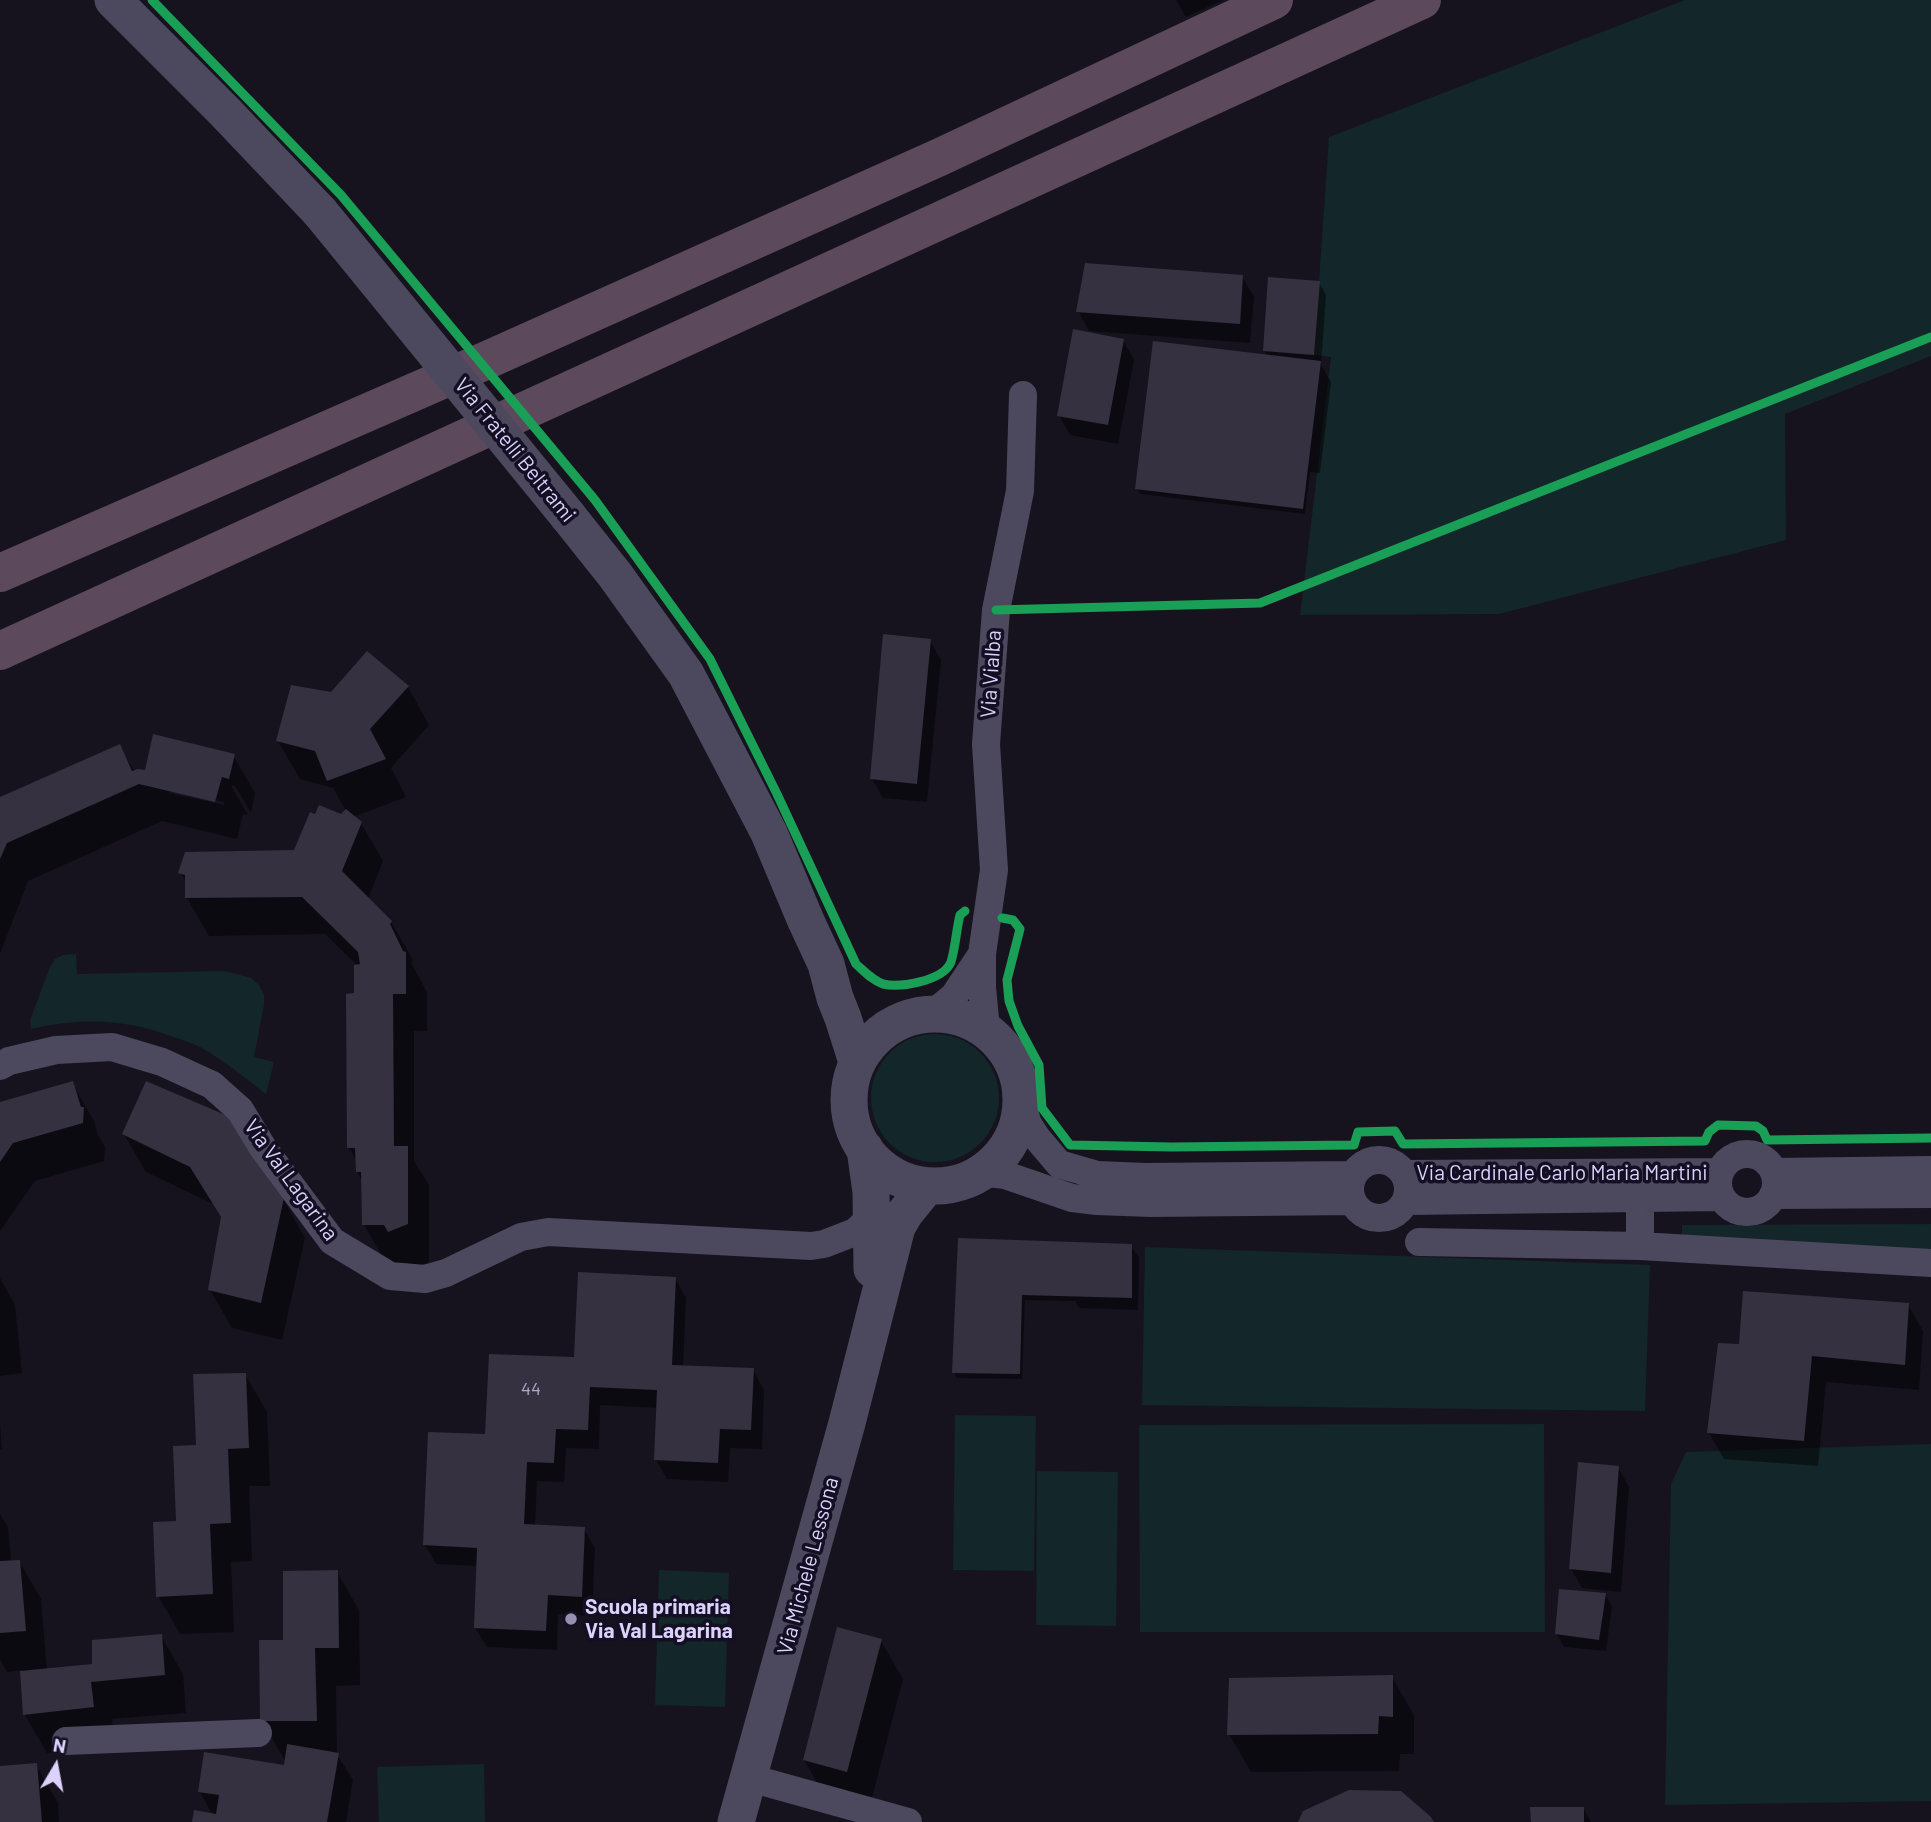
<!DOCTYPE html>
<html>
<head>
<meta charset="utf-8">
<style>
	body { margin:0 }
	#map { position:relative; width:1931px; height:1822px; overflow:hidden; background:#16131e; font-family:Barlow,sans-serif }
	canvas { display:block }
	.north { position:absolute; left:21px; top:1731px; width:70px; height:70px; -webkit-text-stroke:5px #140f22; paint-order:stroke; rotate:10deg; font-size:19px; font-weight:700; line-height:28px; text-align:center; color:#dcd2fc }
	.north::after { content:''; display:block; margin:auto; width:24px; height:32px; background:#dcd2fc; clip-path:polygon(50% 0,100% 100%,50% 72%,0 100%) }
</style>
</head>
<body>
<div id="map">
<canvas width="1931" height="1822"></canvas>
<div class="north">N</div>
</div>
<script>
const ctx = document.querySelector('canvas').getContext('2d');
ctx.lineJoin = 'round';
function paint(path, color) {
  ctx.fillStyle = color;
  ctx.fill(path, 'evenodd');
}
function stroke(path, color, width, dash) {
  ctx.strokeStyle = color;
  ctx.lineWidth = width;
  ctx.lineCap = dash ? 'butt' : 'round';
  ctx.setLineDash(dash || []);
  ctx.stroke(path);
}
function drawText(font, color, halo, rows, align = 'center') {
  ctx.font = font + ' Barlow,sans-serif';
  ctx.lineWidth = 7;
  ctx.setLineDash([]);
  ctx.textBaseline = 'middle';
  ctx.strokeStyle = halo;
  ctx.fillStyle = color;
  for (const [text, x, y, turn = 0] of rows) {
    ctx.save();
    ctx.translate(x, y);
    ctx.rotate((+turn || 0) * Math.PI / 180);
    ctx.textAlign = isNaN(turn) ? turn : align;
    if (halo) ctx.strokeText(text, 0, 0);
    ctx.fillText(text, 0, 0);
    ctx.restore();
  }
}
const green = new Path2D(`
	M 1685,0 L 1931,0 L 1931,356 L 1785,414 L 1786,540 L 1499,614 L 1300,615 L 1331,357 L 1314,355 L 1329,137 Z
	M 76,954 L 77,974 L 224,971 L 251,978 L 259,985 L 264,995 L 264,1005 L 254,1057 L 274,1062 L 266,1094 C 244,1077 223,1060 200,1047 C 192,1043 183,1040 174,1037 C 127,1019 80,1017 31,1029 L 30,1020 L 50,967 L 55,959 L 63,955 Z
	M871 1098a64 64 0 1 1 128 0a64 64 0 1 1-128 0Z
	M 1931,1224 L 1931,1251 L 1682,1241 L 1682,1225 Z
	M 1145,1247 L 1650,1265 L 1645,1411 L 1142,1405 Z
	M 955,1415 L 1036,1416 L 1034,1571 L 953,1570 Z
	M 1544,1424 L 1545,1632 L 1140,1632 L 1139,1425 Z
	M 1931,1444 L 1931,1801 L 1665,1805 L 1671,1484 L 1686,1452 Z
	M 1037,1471 L 1118,1472 L 1116,1626 L 1036,1625 Z
	M 659,1570 L 729,1573 L 725,1707 L 655,1705 Z
	M 484,1764 L 485,1822 L 379,1822 L 377,1767 Z`);
const shadow = new Path2D(`
	M 1176,0 L 1223,0 L 1186,17 Z
	M 1242,277 L 1254,296 L 1250,343 L 1089,331 L 1078,311 Z
	M 1319,283 L 1326,295 L 1321,365 L 1331,382 L 1320,473 L 1310,472 L 1305,514 L 1140,494 L 1137,488 L 1268,357 L 1264,351 Z
	M 1123,340 L 1134,360 L 1118,444 L 1070,435 L 1059,415 Z
	M 930,641 L 941,660 L 927,802 L 883,798 L 872,779 Z
	M 408,687 L 429,725 L 391,768 L 406,797 L 353,817 L 361,823 L 383,861 L 368,899 L 391,922 L 413,960 L 411,963 L 427,992 L 427,1031 L 414,1031 L 414,1161 L 429,1185 L 429,1262 L 411,1269 L 408,1263 L 386,1263 L 364,1225 L 363,1182 L 357,1172 L 357,1162 L 349,1148 L 356,964 L 325,934 L 209,936 L 187,898 L 187,884 L 180,872 L 296,852 L 341,816 L 346,811 L 333,788 L 300,779 L 278,741 L 331,694 Z
	M 119,746 L 135,772 L 233,755 L 255,793 L 251,813 L 235,786 L 231,786 L 248,815 L 243,814 L 237,839 L 162,821 L 28,881 L 0,954 L 0,799 ZM 170,789 L 224,802 L 224,805 L 170,793 Z
	M 72,1083 L 94,1121 L 98,1135 L 105,1147 L 104,1161 L 35,1181 L 0,1231 L 0,1104 Z
	M 124,1134 L 283,1199 L 305,1238 L 282,1340 L 232,1328 L 210,1290 L 222,1219 L 213,1204 L 146,1172 Z
	M 960,1240 L 1131,1246 L 1139,1258 L 1138,1310 L 1079,1308 L 1075,1301 L 1025,1300 L 1022,1379 L 957,1378 L 953,1372 Z
	M 0,1278 L 15,1305 L 22,1373 L 0,1376 Z
	M 675,1278 L 686,1298 L 683,1367 L 753,1370 L 764,1390 L 762,1449 L 730,1448 L 728,1482 L 667,1479 L 656,1460 L 658,1408 L 600,1405 L 599,1449 L 566,1448 L 564,1482 L 537,1481 L 535,1527 L 584,1529 L 595,1548 L 592,1616 L 558,1614 L 557,1650 L 487,1647 L 475,1628 L 478,1566 L 436,1564 L 425,1545 L 487,1436 L 576,1359 Z
	M 1908,1305 L 1923,1331 L 1919,1390 L 1826,1382 L 1818,1466 L 1724,1459 L 1709,1433 L 1741,1346 Z
	M 245,1374 L 267,1412 L 270,1486 L 249,1486 L 252,1561 L 231,1562 L 234,1632 L 180,1634 L 158,1596 L 198,1447 Z
	M 0,1422 L 2,1450 L 0,1450 Z
	M 1618,1467 L 1629,1487 L 1621,1592 L 1582,1588 L 1571,1569 Z
	M 0,1514 L 8,1527 L 11,1562 L 19,1561 L 41,1599 L 47,1670 L 94,1666 L 161,1636 L 183,1674 L 186,1713 L 112,1719 L 115,1745 L 47,1753 L 25,1715 L 21,1670 L 7,1672 L 0,1659 Z
	M 337,1572 L 359,1610 L 360,1685 L 336,1686 L 337,1754 L 353,1780 L 346,1822 L 193,1822 L 213,1815 L 199,1791 L 285,1767 L 287,1759 L 284,1759 L 262,1721 L 285,1642 Z
	M 1605,1594 L 1612,1607 L 1606,1651 L 1564,1647 L 1557,1634 Z
	M 881,1641 L 903,1679 L 869,1809 L 826,1798 L 804,1760 Z
	M 1392,1677 L 1414,1715 L 1414,1754 L 1400,1754 L 1399,1771 L 1251,1772 L 1229,1734 Z
	M 36,1765 L 58,1803 L 59,1822 L 0,1822 L 0,1768 Z
	M 1583,1808 L 1591,1822 L 1532,1822 Z`);
const building = new Path2D(`
	M 1085,263 L 1243,275 L 1240,324 L 1076,312 Z
	M 1268,277 L 1320,281 L 1314,355 L 1263,351 Z
	M 1073,329 L 1124,339 L 1108,425 L 1057,416 Z
	M 1153,341 L 1321,361 L 1303,509 L 1135,489 Z
	M 883,634 L 931,639 L 917,784 L 870,779 Z
	M 367,651 L 409,686 L 370,729 L 386,759 L 327,781 L 315,751 L 276,741 L 291,685 L 331,692 Z
	M 153,734 L 235,754 L 229,779 L 222,777 L 215,802 L 139,784 L 7,843 L 0,859 L 0,797 L 120,744 L 132,771 L 138,769 L 145,770 Z
	M 319,805 L 341,814 L 346,809 L 362,822 L 342,871 L 392,921 L 390,924 L 403,951 L 406,952 L 406,994 L 393,994 L 394,1146 L 408,1146 L 408,1224 L 388,1232 L 384,1225 L 362,1225 L 361,1172 L 356,1172 L 355,1148 L 347,1148 L 346,994 L 354,993 L 354,965 L 360,964 L 358,952 L 302,897 L 185,898 L 185,875 L 178,873 L 185,852 L 294,850 L 310,812 L 315,814 Z
	M 73,1081 L 81,1107 L 84,1107 L 83,1123 L 13,1143 L 0,1162 L 0,1102 Z
	M 146,1081 L 230,1117 L 284,1198 L 261,1303 L 208,1290 L 221,1217 L 190,1167 L 122,1134 Z
	M 958,1238 L 1132,1244 L 1132,1298 L 1022,1295 L 1020,1374 L 952,1373 Z
	M 578,1272 L 676,1277 L 672,1365 L 754,1368 L 751,1430 L 720,1429 L 718,1463 L 654,1460 L 657,1390 L 590,1387 L 588,1430 L 556,1429 L 554,1463 L 527,1462 L 524,1524 L 585,1527 L 582,1597 L 548,1595 L 546,1631 L 474,1628 L 477,1548 L 423,1545 L 428,1432 L 485,1434 L 489,1354 L 574,1357 Z
	M 1743,1291 L 1909,1303 L 1905,1365 L 1812,1356 L 1804,1441 L 1707,1433 L 1718,1343 L 1739,1344 Z
	M 246,1373 L 249,1448 L 228,1449 L 231,1523 L 210,1524 L 213,1594 L 156,1597 L 153,1522 L 176,1521 L 173,1446 L 196,1445 L 193,1374 Z
	M 1578,1462 L 1619,1466 L 1611,1573 L 1569,1569 Z
	M 20,1560 L 26,1631 L 0,1633 L 0,1561 Z
	M 338,1570 L 339,1648 L 315,1648 L 317,1721 L 260,1721 L 259,1640 L 283,1640 L 283,1571 Z
	M 1559,1589 L 1606,1593 L 1599,1640 L 1555,1634 Z
	M 837,1627 L 882,1639 L 847,1772 L 803,1760 Z
	M 162,1634 L 165,1675 L 91,1682 L 94,1707 L 23,1715 L 20,1671 L 92,1664 L 92,1640 Z
	M 1393,1675 L 1393,1717 L 1379,1716 L 1378,1734 L 1227,1735 L 1229,1678 Z
	M 287,1744 L 339,1753 L 327,1822 L 192,1822 L 194,1810 L 216,1814 L 219,1795 L 198,1792 L 204,1752 L 284,1765 Z
	M 37,1763 L 42,1822 L 0,1822 L 0,1766 Z
	M 1349,1790 L 1401,1791 L 1431,1817 L 1434,1822 L 1298,1822 L 1303,1811 Z
	M 1530,1807 L 1584,1807 L 1584,1822 L 1531,1822 Z`);
const minor = new Path2D(`
	M 932,1014 L 954,996 L 982,954
	M 986,1030 L 982,987 L 982,954 L 994,870 L 986,744 L 996,610 L 1020,491 L 1023,395
	M 0,1066 L 9,1061 L 56,1050 L 112,1047 L 162,1062 L 212,1085 L 240,1110 L 263,1148 L 332,1241 L 390,1276 L 425,1279 L 446,1273 L 521,1237 L 548,1232 L 811,1246 L 824,1244 L 855,1232 L 872,1217
	M 1021,1102 L 1028,1124 L 1037,1138 L 1059,1164 L 1097,1175 L 1146,1177 L 1353,1175
	M1718 1183a29 29 0 1 1 58 0a29 29 0 1 1-58 0Z
	M1350 1189a29 29 0 1 1 58 0a29 29 0 1 1-58 0Z
	M 982,1172 L 1005,1175 L 1072,1198 L 1097,1201 L 1151,1203 L 1352,1201
	M 1774,1172 L 1931,1170
	M 1404,1174 L 1719,1172
	M 1773,1195 L 1931,1194
	M 1640,1198 L 1640,1246
	M 1406,1201 L 1721,1197
	M 1419,1242 L 1640,1246 L 1931,1263
	M 66,1741 L 258,1733
	M 750,1778 L 908,1822`);
const tertiary = new Path2D(`
	M 113,0 L 225,112 L 320,212
	M 568,516 L 615,575 L 686,674 L 769,833 L 806,921 L 826,964 L 835,998 L 843,1018 L 856,1059
	M849 1100a86 86 0 1 1 172 0a86 86 0 1 1-172 0Z
	M 865,1149 L 871,1192 L 872,1269
	M 736,1822 L 847,1423 L 897,1227 L 905,1213 L 927,1186`);
const motorway = new Path2D(`
	M 0,573 L 476,365 L 940,157 L 1274,0
	M 0,651 L 1422,0`);
const tertiaryBridge = new Path2D(`
	M 320,212 L 568,516`);
const cycleway = new Path2D(`
	M 152,0 L 341,195 L 595,500 L 710,659 L 777,794 L 856,964 C 865,972 872,980 883,984 C 900,988 941,981 950,964 C 954,958 957,925 960,915 L 965,911
	M 996,610 L 1260,603 L 1931,337
	M 1002,918 L 1013,920 L 1020,929 L 1007,980 L 1009,1001 L 1018,1026 L 1039,1065 L 1042,1108 L 1070,1145 L 1172,1147 L 1354,1145 L 1358,1132 L 1395,1131 L 1403,1144 L 1705,1141 L 1709,1132 L 1718,1125 L 1756,1126 L 1763,1131 L 1767,1140 L 1931,1138`);
const markers = [
	[571,1619,7,"#978fae"]
];
const numberNames = [
	["44",531,1389]
];
const streetNames = [
	["Via Fratelli Beltrami",515,450,51],
	["Via Vialba",991,674,-86],
	["Via Cardinale Carlo Maria Martini",1562,1173],
	["Via Val Lagarina",291,1180,54],
	["Via Michele Lessona",808,1566,-75]
];
const poiNames = [
	["Scuola primaria",585,1607],
	["Via Val Lagarina",585,1631]
];
paint(green, '#132629');
paint(shadow, '#0007');
paint(building, '#353140');
stroke(minor, '#4c495e', 28);
stroke(tertiary, '#4c495e', 37);
stroke(motorway, '#5c495b', 38);
stroke(tertiaryBridge, '#4c495e', 37);
stroke(cycleway, '#1a9f57', 9);
for (const [x, y, r, color] of markers) {
  const dot = new Path2D();
  dot.arc(x, y, r, 0, 2 * Math.PI);
  ctx.fillStyle = color;
  ctx.fill(dot);
  stroke(dot, '#140f22', 2.5);
}
drawText('18px', '#b2aacd', null, numberNames);
drawText('21px', '#dcd2fc', '#140f22', streetNames);
drawText('bold 21px', '#dcd2fc', '#140f22', poiNames, 'left');
</script>
</body>
</html>
